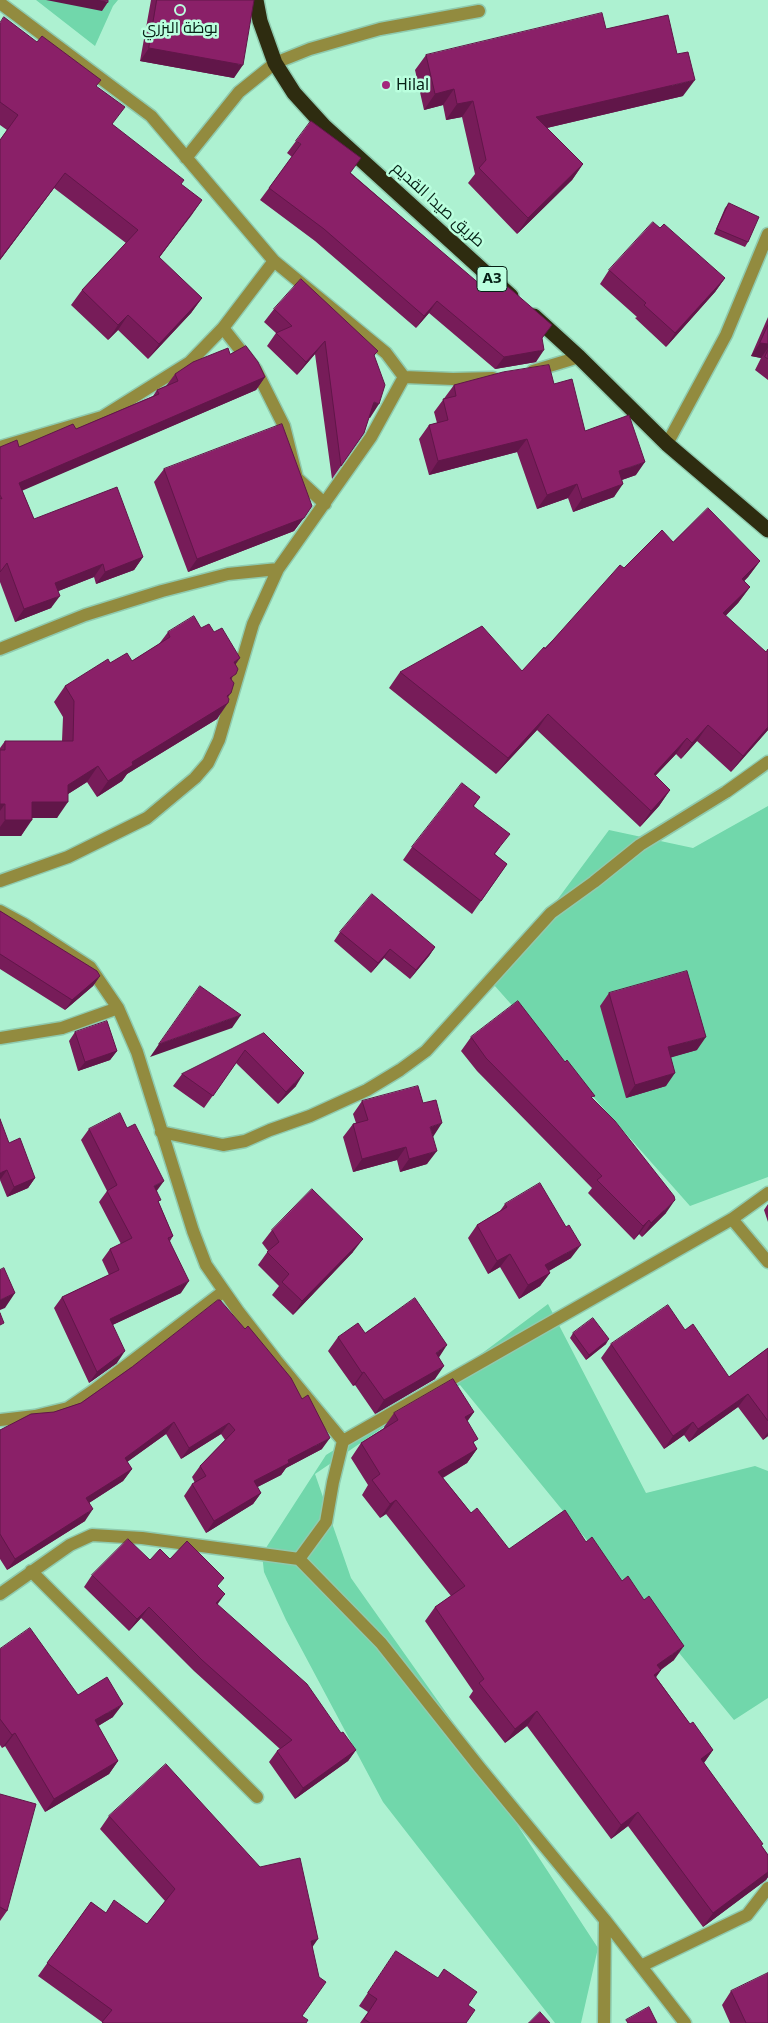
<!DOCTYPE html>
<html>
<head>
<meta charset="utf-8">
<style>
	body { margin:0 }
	canvas { display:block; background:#adf1d1 }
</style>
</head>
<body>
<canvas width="768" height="2023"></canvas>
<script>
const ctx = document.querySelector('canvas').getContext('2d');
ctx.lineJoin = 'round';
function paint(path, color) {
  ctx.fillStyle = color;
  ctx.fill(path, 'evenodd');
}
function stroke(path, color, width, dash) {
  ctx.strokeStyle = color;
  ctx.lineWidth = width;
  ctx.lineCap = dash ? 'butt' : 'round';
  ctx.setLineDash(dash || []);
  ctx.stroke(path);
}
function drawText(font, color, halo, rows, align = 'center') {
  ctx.font = font + ' "Noto Sans",Cairo,sans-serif';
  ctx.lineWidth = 5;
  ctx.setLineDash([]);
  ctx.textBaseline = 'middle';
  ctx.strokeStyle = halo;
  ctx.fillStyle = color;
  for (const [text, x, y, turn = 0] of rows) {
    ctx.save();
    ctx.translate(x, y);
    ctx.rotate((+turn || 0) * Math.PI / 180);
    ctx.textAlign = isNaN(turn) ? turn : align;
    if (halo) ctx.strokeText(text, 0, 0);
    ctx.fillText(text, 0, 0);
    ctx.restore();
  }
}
const green = new Path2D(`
	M 36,0 L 118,0 L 113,6 L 95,46 Z
	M 768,806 L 768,1177 L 690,1206 L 494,985 L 609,830 L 693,848 Z
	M 548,1304 L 646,1493 L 755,1466 L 768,1471 L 768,1698 L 734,1720 L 460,1385 L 409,1410 L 315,1474 L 351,1578 L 457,1728 L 486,1777 L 598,1948 L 581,2023 L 555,2023 L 383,1802 L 286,1620 L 264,1572 L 262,1554 L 326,1455 L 449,1378 Z`);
const street = new Path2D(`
	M 0,3 L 151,116 L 274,261 L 386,353 L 404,377
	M 186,158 L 239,92 L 275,63 L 310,49 L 380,29 L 479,11
	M 223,328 L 256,370 L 284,426 L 297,478 L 325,504
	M 533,371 L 579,357
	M 404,377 L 453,379 L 493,378
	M 667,444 L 726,335 L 768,234
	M 0,447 L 102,417 L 190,362 L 223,328 L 274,261
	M 0,649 L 85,615 L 162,591 L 228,574 L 278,569
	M 0,881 L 68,857 L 147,818 L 195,778 L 208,763 L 219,740 L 253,624 L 278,569 L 371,437 L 404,377
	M 0,911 L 24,924 L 90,967 L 118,1008 L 137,1052 L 193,1231 L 206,1265 L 238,1311 L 276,1360 L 343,1441
	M 0,1038 L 62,1028 L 118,1008
	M 161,1132 L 223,1145 L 245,1141 L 270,1130 L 310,1116 L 367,1090 L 400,1070 L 426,1051 L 551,913 L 594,882 L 640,845 L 726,792 L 768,762
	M 732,1219 L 768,1262
	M 0,1420 L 35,1416 L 68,1408 L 93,1391 L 224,1291
	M 31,1571 L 257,1797
	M 0,1594 L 70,1545 L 92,1535 L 142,1538 L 299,1559
	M 641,1966 L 747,1915 L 768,1888
	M 604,2023 L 605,1920
	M 685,2023 L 605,1920 L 480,1768 L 381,1643 L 299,1559 L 326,1522 L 333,1482 L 343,1441 L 732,1219 L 768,1193`);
const highway = new Path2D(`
	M 256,0 L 260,21 L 275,63 L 294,93 L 324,126 L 511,296
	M 534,316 L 579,357 L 667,444 L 768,530`);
const wall = new Path2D(`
	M 151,0 L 254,0 L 234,78 L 140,61 Z
	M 0,23 L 96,86 L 112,124 L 181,185 L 202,200 L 159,258 L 202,298 L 191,313 L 148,359 L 118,330 L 108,340 L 71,305 L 82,290 L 126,243 L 54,188 L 0,260 L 0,140 L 7,130 L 0,125 Z
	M 606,29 L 683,96 L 547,128 L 583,164 L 572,180 L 517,234 L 468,183 L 475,174 L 462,117 L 446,120 L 443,105 L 424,110 L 415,70 L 426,55 Z
	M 296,141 L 351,173 L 542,339 L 536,362 L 495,369 L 429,313 L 416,328 L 315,241 L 260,200 L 292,157 L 287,153 Z
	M 729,203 L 748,242 L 745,247 L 714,234 L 725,208 Z
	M 609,270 L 725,278 L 715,292 L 666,347 L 635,318 L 637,317 L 600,284 Z
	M 274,309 L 378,351 L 374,356 L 370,418 L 369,417 L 364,433 L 332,479 L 315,354 L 297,375 L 267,346 L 276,333 L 264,322 Z
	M 768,317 L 768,380 L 755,370 L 761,358 L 751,356 Z
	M 230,354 L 265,377 L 256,390 L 22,490 L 34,519 L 143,557 L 134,570 L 96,584 L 94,577 L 58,591 L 51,608 L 15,622 L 0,582 L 0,447 L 19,447 L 76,429 L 153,396 L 157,390 L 166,386 L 175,374 Z
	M 554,384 L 585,431 L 636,475 L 622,480 L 614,497 L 573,512 L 568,498 L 537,509 L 517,452 L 429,475 L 419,439 L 429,425 L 437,423 L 434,412 L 454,385 Z
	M 164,469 L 312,506 L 294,531 L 188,572 L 154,482 Z
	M 673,542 L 760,561 L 748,577 L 744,581 L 750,587 L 738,603 L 725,616 L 768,730 L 731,772 L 697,741 L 681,759 L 676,754 L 655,776 L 670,790 L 659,806 L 640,827 L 537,730 L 496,774 L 389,688 L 400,672 L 522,671 L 624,568 Z
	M 201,628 L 235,665 L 228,697 L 217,719 L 127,774 L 122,781 L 97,797 L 87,782 L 68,794 L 57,818 L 32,818 L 21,836 L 0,836 L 0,748 L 5,741 L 62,741 L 63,717 L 54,702 L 65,686 L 110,663 L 132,661 L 159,644 L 168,632 Z
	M 480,797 L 474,806 L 500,847 L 495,854 L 507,864 L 472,914 L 403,860 L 412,847 Z
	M 0,911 L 100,976 L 93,986 L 65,1010 L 0,969 Z
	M 340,932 L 435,947 L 429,956 L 410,979 L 384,958 L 371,973 L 334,941 Z
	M 609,993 L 697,1050 L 671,1057 L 666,1086 L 626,1098 L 600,1006 Z
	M 75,1032 L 117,1051 L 110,1060 L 78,1071 L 69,1041 Z
	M 264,1033 L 296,1086 L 278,1104 L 236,1063 L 204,1108 L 173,1086 L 182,1074 Z
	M 471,1037 L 593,1099 L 666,1213 L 642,1237 L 639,1234 L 634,1240 L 588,1193 L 592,1188 L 477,1071 L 461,1051 Z
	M 362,1101 L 433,1137 L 427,1164 L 400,1172 L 397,1160 L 353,1172 L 343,1137 L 353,1124 L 356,1123 L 353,1114 Z
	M 89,1129 L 157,1191 L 159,1203 L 173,1236 L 170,1241 L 181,1293 L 112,1325 L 117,1363 L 89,1383 L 54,1308 L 62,1297 L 109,1275 L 102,1260 L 110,1249 L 121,1244 L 99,1202 L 107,1191 L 81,1140 Z
	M 9,1143 L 35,1178 L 28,1188 L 7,1197 L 0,1180 Z
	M 505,1204 L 571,1258 L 549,1271 L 550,1273 L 540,1286 L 519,1299 L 500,1267 L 488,1274 L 468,1238 L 477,1225 L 500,1211 Z
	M 768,1204 L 768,1222 L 764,1210 Z
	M 272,1230 L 353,1252 L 293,1315 L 272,1295 L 279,1286 L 258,1265 L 268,1251 L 262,1243 Z
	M 685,1330 L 729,1377 L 768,1348 L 768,1436 L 763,1440 L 738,1407 L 689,1442 L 684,1435 L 664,1449 L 601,1358 L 611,1344 Z
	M 365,1333 L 439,1358 L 435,1379 L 375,1414 L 355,1385 L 353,1386 L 328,1351 L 338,1337 Z
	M 573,1333 L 606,1344 L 586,1360 L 570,1338 Z
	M 132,1367 L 322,1449 L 286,1468 L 281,1475 L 257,1487 L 261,1493 L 253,1504 L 206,1533 L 184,1496 L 192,1484 L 195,1483 L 192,1477 L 200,1466 L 225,1440 L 221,1434 L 181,1459 L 166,1434 L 127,1462 L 132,1469 L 123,1481 L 89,1503 L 85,1521 L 7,1570 L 0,1559 L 0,1430 L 81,1403 Z
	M 474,1412 L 467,1421 L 474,1444 L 477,1449 L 467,1463 L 443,1478 L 471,1513 L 509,1549 L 586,1542 L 674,1660 L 661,1670 L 656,1677 L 690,1724 L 713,1750 L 704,1763 L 768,1855 L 768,1877 L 766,1880 L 703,1927 L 628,1826 L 611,1839 L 527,1726 L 505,1743 L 469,1697 L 473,1691 L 425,1621 L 435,1607 L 451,1596 L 386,1514 L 380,1518 L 362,1495 L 368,1485 L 351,1458 L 361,1443 L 384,1428 L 384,1427 L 394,1413 Z
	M 170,1559 L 218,1587 L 217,1604 L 356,1750 L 348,1761 L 295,1799 L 269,1762 L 277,1751 L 280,1749 L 194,1671 L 141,1618 L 129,1631 L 84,1587 L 92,1575 L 150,1560 Z
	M 0,1649 L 78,1695 L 113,1717 L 98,1726 L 118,1761 L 109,1774 L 45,1812 L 5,1746 L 2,1748 L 0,1745 Z
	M 0,1794 L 7,1911 L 0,1921 Z
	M 109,1816 L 313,1947 L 302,2016 L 306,2023 L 102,2023 L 102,2022 L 38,1976 L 91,1902 L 106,1913 L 147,1924 L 165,1901 L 100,1829 Z
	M 396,1951 L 468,2005 L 466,2023 L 360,2023 L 368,2012 L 359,2006 Z
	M 731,1991 L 768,2023 L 730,2023 L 722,2005 Z`);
const shadedWall = new Path2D(`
	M 46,0 L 98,0 L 108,2 L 102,11 Z
	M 149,48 L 243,65 L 234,78 L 140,61 Z
	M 695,80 L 683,96 L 525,133 L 536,117 Z
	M 454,89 L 443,105 L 424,110 L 435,94 Z
	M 473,101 L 462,117 L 446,120 L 457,104 Z
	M 583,164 L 572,180 L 517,234 L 528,218 Z
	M 65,173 L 54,188 L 0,260 L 0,259 Z
	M 202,200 L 191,216 L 148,272 L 159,257 Z
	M 725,278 L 715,292 L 666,347 L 675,333 Z
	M 202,298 L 191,313 L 148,359 L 159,344 Z
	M 437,301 L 429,313 L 416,328 L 424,316 Z
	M 128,315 L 118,330 L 108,340 L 118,325 Z
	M 325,341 L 315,354 L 297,375 L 306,362 Z
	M 760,343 L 768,344 L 768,348 L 761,358 L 751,356 Z
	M 544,350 L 536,362 L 495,369 L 504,357 Z
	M 265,377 L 256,390 L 10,496 L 19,483 Z
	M 374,402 L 379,404 L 370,418 L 365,416 Z
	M 527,439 L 517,452 L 429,475 L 438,461 Z
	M 645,462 L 636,475 L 610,484 L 619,471 Z
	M 577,484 L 568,498 L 537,509 L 547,495 Z
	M 623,484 L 614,497 L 573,512 L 582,499 Z
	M 304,518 L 294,531 L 188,572 L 197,559 Z
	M 143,557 L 134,570 L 96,584 L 105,572 Z
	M 760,561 L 748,577 L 731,595 L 742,579 Z
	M 103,564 L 94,577 L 46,596 L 55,583 Z
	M 750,587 L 738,603 L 712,630 L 723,613 Z
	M 60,596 L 51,608 L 15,622 L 24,609 Z
	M 240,658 L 229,674 L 234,662 Z
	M 231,693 L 221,707 L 228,703 L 217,719 L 127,774 L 122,781 L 97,797 L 108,781 L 132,762 Z
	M 548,714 L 537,730 L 496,774 L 508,758 Z
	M 708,725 L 697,741 L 681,759 L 692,743 Z
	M 768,727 L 768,730 L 731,772 L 743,756 Z
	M 687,738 L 676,754 L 642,790 L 654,774 Z
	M 98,766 L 87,782 L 57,801 L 68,785 Z
	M 670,790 L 659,806 L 640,827 L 651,811 Z
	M 32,802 L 68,802 L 57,818 L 21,818 Z
	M 0,804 L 5,804 L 0,811 Z
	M 5,820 L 32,820 L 21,836 L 0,836 L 0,827 Z
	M 435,947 L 429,956 L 410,979 L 416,970 Z
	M 390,949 L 384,958 L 371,973 L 378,963 Z
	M 100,976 L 93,986 L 65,1010 L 72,1000 Z
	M 241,1015 L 232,1028 L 150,1057 L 159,1044 Z
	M 706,1037 L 697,1050 L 659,1061 L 668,1047 Z
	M 117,1051 L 110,1060 L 78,1071 L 85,1062 Z
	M 304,1073 L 296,1086 L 278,1104 L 286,1092 Z
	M 675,1073 L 666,1086 L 626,1098 L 635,1085 Z
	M 442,1123 L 433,1137 L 430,1127 Z
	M 406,1147 L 397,1160 L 353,1172 L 362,1159 Z
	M 437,1151 L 427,1164 L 400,1172 L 409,1159 Z
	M 7,1170 L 0,1180 L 0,1173 Z
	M 35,1178 L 28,1188 L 7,1197 L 14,1187 Z
	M 164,1181 L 156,1192 L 154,1186 Z
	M 675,1200 L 666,1213 L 642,1237 L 651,1223 Z
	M 649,1220 L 639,1234 L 634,1240 L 643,1226 Z
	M 363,1239 L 353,1252 L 293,1315 L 302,1301 Z
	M 581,1245 L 571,1258 L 536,1278 L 545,1265 Z
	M 510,1254 L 500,1267 L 488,1274 L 497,1261 Z
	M 550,1273 L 540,1286 L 519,1299 L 528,1285 Z
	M 189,1281 L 181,1293 L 102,1330 L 110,1319 Z
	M 15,1293 L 5,1308 L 0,1310 L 0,1300 Z
	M 609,1339 L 606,1344 L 586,1360 L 589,1355 Z
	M 447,1345 L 438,1359 L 436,1353 Z
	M 125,1351 L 117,1363 L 89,1383 L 97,1372 Z
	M 444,1366 L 435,1379 L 375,1414 L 384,1400 Z
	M 364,1372 L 355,1385 L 353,1386 L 362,1373 Z
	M 748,1394 L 738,1407 L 689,1442 L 698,1429 Z
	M 474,1412 L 464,1426 L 465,1417 Z
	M 174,1422 L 166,1434 L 116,1470 L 125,1458 Z
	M 693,1422 L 684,1435 L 664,1449 L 673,1436 Z
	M 229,1423 L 221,1434 L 181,1459 L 189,1448 Z
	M 768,1432 L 768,1436 L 763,1440 Z
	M 330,1438 L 322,1449 L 286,1468 L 281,1475 L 246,1493 L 254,1481 L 288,1460 Z
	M 477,1449 L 467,1463 L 428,1486 L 438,1472 Z
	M 132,1469 L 123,1481 L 78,1510 L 86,1498 Z
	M 261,1493 L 253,1504 L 206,1533 L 214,1521 Z
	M 396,1500 L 386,1514 L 380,1518 L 390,1504 Z
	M 93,1509 L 85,1521 L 7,1570 L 15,1559 Z
	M 225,1594 L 217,1605 L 216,1603 Z
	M 149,1607 L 141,1618 L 129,1631 L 137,1619 Z
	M 684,1646 L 674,1660 L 647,1679 L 657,1665 Z
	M 661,1670 L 651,1684 L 654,1675 Z
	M 123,1704 L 113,1717 L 85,1734 L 95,1720 Z
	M 537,1711 L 527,1726 L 505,1743 L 515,1729 Z
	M 15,1733 L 5,1746 L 2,1748 L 12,1735 Z
	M 356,1750 L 348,1761 L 295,1799 L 303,1788 Z
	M 713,1750 L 703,1764 L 701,1759 Z
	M 118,1761 L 109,1774 L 45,1812 L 54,1799 Z
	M 638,1812 L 628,1826 L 611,1839 L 621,1825 Z
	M 768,1872 L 768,1877 L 766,1880 L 703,1927 L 713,1913 Z
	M 318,1939 L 309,1952 L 311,1941 Z`);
const building = new Path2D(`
	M 98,0 L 108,0 L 108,2 Z
	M 157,0 L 254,0 L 243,65 L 149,48 Z
	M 602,13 L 606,29 L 668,15 L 677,54 L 688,52 L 695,80 L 536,117 L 583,164 L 528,218 L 479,168 L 486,160 L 473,101 L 457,104 L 454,89 L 435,94 L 426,55 Z
	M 4,17 L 37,42 L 42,36 L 101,80 L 96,86 L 125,107 L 112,124 L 184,180 L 181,184 L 202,200 L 159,257 L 202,298 L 159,344 L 128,315 L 118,325 L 82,290 L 138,230 L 65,173 L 0,259 L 0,140 L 18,115 L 0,102 L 0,23 Z
	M 311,121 L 361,158 L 350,173 L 489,292 L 500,280 L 552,325 L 542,338 L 544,350 L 504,357 L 437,301 L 424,316 L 324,229 L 269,188 L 301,144 L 296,141 Z
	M 729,203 L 759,217 L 748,242 L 717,229 Z
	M 653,222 L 660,228 L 664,224 L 725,278 L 675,333 L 644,305 L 646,303 L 609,270 Z
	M 301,279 L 378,351 L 374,355 L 385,385 L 379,404 L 374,402 L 364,433 L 341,466 L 325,341 L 306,362 L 276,333 L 292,326 L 274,309 Z
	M 768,325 L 768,344 L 760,343 Z
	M 246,346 L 258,362 L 265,377 L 19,483 L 34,519 L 117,487 L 143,557 L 105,572 L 103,564 L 55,583 L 60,596 L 24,609 L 7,563 L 0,572 L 0,498 L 2,499 L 0,495 L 0,447 L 17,440 L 19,447 L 73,424 L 76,429 L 159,394 L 157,390 L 178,381 L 175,374 L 193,362 L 228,348 L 230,354 Z
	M 768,350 L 768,359 L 765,357 Z
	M 549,365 L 554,384 L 572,379 L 585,431 L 629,415 L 645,462 L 619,471 L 623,484 L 582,499 L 577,484 L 547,495 L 527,439 L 438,461 L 429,425 L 448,420 L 443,399 L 456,396 L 454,385 L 503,372 Z
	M 282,424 L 312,506 L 304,518 L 197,559 L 164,469 Z
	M 708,508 L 760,561 L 742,579 L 750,587 L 723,613 L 766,652 L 768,649 L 768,727 L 743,756 L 708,725 L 692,743 L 687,738 L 654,774 L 670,790 L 651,811 L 548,714 L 508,758 L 400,672 L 482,626 L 522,671 L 544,647 L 545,649 L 620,565 L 624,568 L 662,530 L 673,542 Z
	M 194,616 L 201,628 L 209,624 L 214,632 L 222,628 L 240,658 L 234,662 L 238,669 L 236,674 L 230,678 L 234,683 L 231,693 L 227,696 L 229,699 L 228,703 L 132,762 L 133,765 L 108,781 L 98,766 L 68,785 L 68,802 L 32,802 L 32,820 L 5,820 L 5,804 L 0,804 L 0,750 L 5,750 L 5,741 L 73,741 L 74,701 L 65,686 L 108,659 L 110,663 L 127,653 L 132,661 L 170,637 L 168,632 Z
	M 462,783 L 480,797 L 473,806 L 510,834 L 494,854 L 507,864 L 481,901 L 412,847 Z
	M 372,894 L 435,947 L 416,970 L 390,949 L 378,963 L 340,932 Z
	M 0,911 L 97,971 L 100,976 L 72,1000 L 0,954 Z
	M 687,971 L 706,1037 L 668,1047 L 675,1073 L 635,1085 L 609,993 Z
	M 200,986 L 241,1015 L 159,1044 Z
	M 518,1001 L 565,1062 L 567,1060 L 595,1096 L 591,1097 L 615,1121 L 674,1196 L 675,1200 L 651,1223 L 649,1220 L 643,1226 L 597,1180 L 602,1176 L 486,1058 L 471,1037 Z
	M 107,1021 L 117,1051 L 85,1062 L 75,1032 Z
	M 264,1033 L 304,1073 L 286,1092 L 245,1050 L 213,1096 L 182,1074 Z
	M 418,1086 L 423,1103 L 436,1100 L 442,1123 L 430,1127 L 437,1151 L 409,1159 L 406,1147 L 362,1159 L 353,1124 L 368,1120 L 362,1101 Z
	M 120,1113 L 127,1128 L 135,1124 L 164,1181 L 154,1186 L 161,1200 L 158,1201 L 173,1236 L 168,1238 L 189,1281 L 110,1319 L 125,1351 L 97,1372 L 62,1297 L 119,1270 L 110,1249 L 132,1238 L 107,1191 L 117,1185 L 89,1129 Z
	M 0,1119 L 9,1143 L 20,1138 L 35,1178 L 14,1187 L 7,1170 L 0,1173 Z
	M 540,1183 L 566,1227 L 569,1225 L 581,1245 L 545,1265 L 550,1273 L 528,1285 L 510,1254 L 497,1261 L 477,1225 L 507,1207 L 505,1204 Z
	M 312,1189 L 363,1239 L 302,1301 L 282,1282 L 289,1274 L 267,1252 L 279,1242 L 272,1230 Z
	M 4,1268 L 15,1293 L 0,1300 L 0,1270 Z
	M 415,1298 L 447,1345 L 436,1353 L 444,1366 L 384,1400 L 364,1372 L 362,1373 L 338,1337 L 358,1323 L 365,1333 Z
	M 218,1300 L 220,1300 L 245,1329 L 248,1326 L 291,1378 L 302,1399 L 308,1395 L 330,1438 L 288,1460 L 289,1463 L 254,1481 L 261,1493 L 214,1521 L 192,1484 L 206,1476 L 200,1466 L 235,1430 L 229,1423 L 189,1448 L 174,1422 L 125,1458 L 132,1469 L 86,1498 L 93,1509 L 15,1559 L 0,1534 L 0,1430 L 31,1414 L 54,1412 L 81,1403 L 132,1367 Z
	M 668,1305 L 685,1330 L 693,1324 L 729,1377 L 768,1348 L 768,1421 L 748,1394 L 698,1429 L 693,1422 L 673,1436 L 611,1344 Z
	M 0,1313 L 4,1323 L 0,1325 Z
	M 593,1318 L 609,1339 L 589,1355 L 573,1333 Z
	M 453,1379 L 474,1412 L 465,1417 L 478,1439 L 473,1442 L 477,1449 L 438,1472 L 471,1513 L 477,1508 L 509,1549 L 565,1510 L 586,1542 L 592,1537 L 622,1581 L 628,1576 L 644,1600 L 649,1596 L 684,1646 L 657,1665 L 661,1670 L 654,1675 L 690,1724 L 693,1722 L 713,1750 L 701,1759 L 763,1844 L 761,1845 L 768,1855 L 768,1872 L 713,1913 L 638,1812 L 621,1825 L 537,1711 L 515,1729 L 479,1683 L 484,1679 L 435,1607 L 465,1586 L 396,1500 L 390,1504 L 372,1480 L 380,1474 L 361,1443 L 398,1420 L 394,1413 Z
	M 128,1539 L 150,1560 L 160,1549 L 170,1559 L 187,1541 L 224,1578 L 217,1586 L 225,1594 L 216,1603 L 307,1684 L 341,1733 L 343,1732 L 356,1750 L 303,1788 L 277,1751 L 292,1740 L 202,1660 L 149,1607 L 137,1619 L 92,1575 Z
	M 30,1628 L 78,1695 L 107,1677 L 123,1704 L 95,1720 L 118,1761 L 54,1799 L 15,1733 L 12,1735 L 0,1719 L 0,1649 Z
	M 166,1764 L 260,1867 L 300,1858 L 318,1939 L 311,1941 L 319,1977 L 326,1982 L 302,2016 L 308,2020 L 306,2023 L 104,2023 L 102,2022 L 112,2010 L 47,1963 L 91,1902 L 106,1913 L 114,1900 L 147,1924 L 175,1889 L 109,1816 Z
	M 0,1794 L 36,1804 L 7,1911 L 0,1907 Z
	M 396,1951 L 438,1978 L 444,1969 L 477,1992 L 468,2005 L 475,2010 L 466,2023 L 370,2023 L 364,2019 L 377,1999 L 368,1993 Z
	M 768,1973 L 768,2023 L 746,2023 L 731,1991 Z
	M 649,2007 L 657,2023 L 628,2023 L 626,2020 Z
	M 540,2012 L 550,2023 L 529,2023 Z`);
const markers = [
	[180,10,5,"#a3277c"],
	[386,85,5,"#a3277c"]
];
const shields = [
	[492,279,30]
];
const shieldNames = [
	["A3",492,279]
];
const poiNames = [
	["بوظة البزري",180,28],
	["Hilal",396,85,"left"]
];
const streetNames = [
	["طريق صيدا القديم",438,205,42]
];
paint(green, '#71d7ab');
stroke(street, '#8fcbaf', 15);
stroke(highway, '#8fcbaf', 18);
stroke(street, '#928b3f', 12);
stroke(highway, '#2e2c10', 15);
paint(wall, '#771c59');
paint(shadedWall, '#611649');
paint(building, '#8a2068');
stroke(building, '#611649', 1);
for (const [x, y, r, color] of markers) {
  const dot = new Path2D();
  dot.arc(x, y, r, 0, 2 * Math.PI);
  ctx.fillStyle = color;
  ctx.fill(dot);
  stroke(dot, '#baffde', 2);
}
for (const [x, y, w] of shields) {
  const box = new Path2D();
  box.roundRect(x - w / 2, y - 12.5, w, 25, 4);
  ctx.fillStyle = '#baffde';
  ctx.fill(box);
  stroke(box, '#052015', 1);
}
drawText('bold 15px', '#052015', null, shieldNames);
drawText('16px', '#052015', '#baffde', poiNames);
drawText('16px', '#052015', '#baffde', streetNames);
</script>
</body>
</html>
